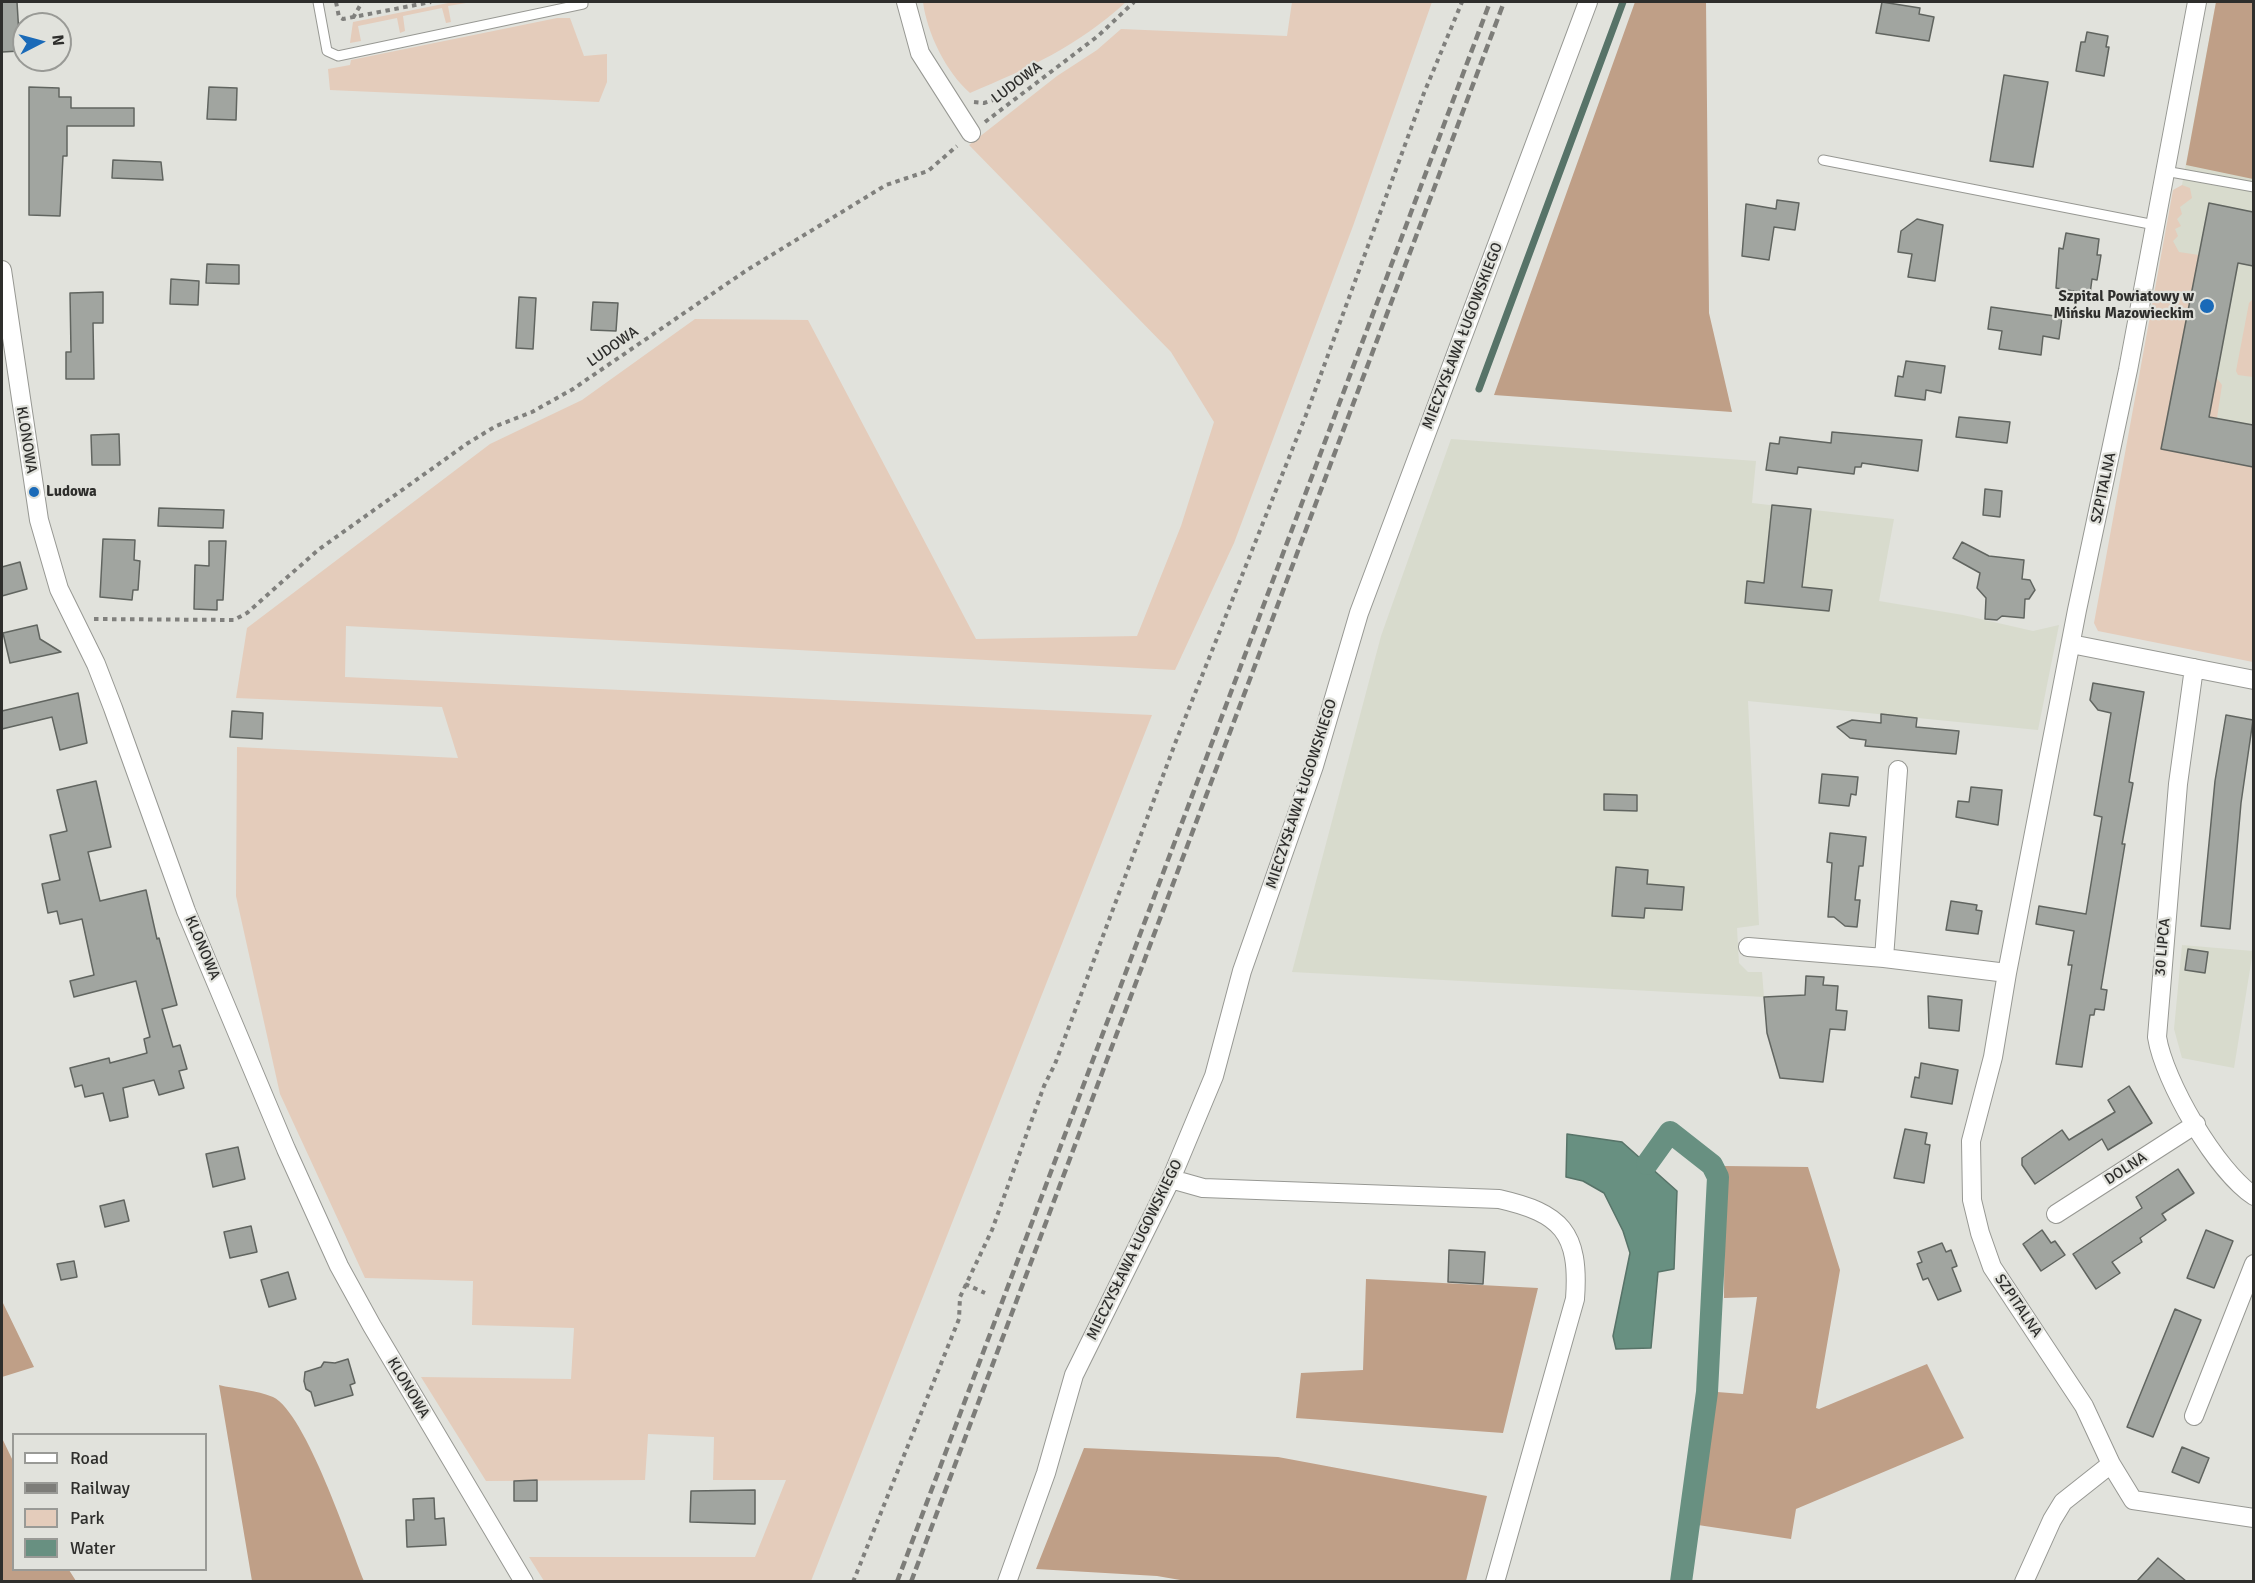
<!DOCTYPE html>
<html>
<head>
<meta charset="utf-8">
<style>
	body { margin:0 }
	#map { position:relative; width:2255px; height:1583px; overflow:hidden; background:#e1e2dc; font-family:Signika,sans-serif }
	canvas { display:block }
	.frame { position:absolute; inset:0; border:3px solid #2e2e2c; pointer-events:none }
	.legend { position:absolute; left:12px; top:1433px; width:195px; height:138px; box-sizing:border-box; background:#e1e2dc; border:2px solid #999a96; margin:0; padding:8px 10px; list-style:none; font-size:18px; color:#2e2e2c }
	.legend li { display:flex; align-items:center; gap:12px; height:30px }
	.legend b { width:30px; border:2px solid #999a96 }
	.north { position:absolute; left:12px; top:12px; width:60px; height:60px; box-sizing:border-box; background:#e1e2dc; border:2px solid #999a96; border-radius:50%; rotate:84deg; font-size:16px; font-weight:700; line-height:24px; text-align:center; color:#2e2e2c }
	.north::after { content:''; display:block; margin:auto; width:21px; height:27px; background:#1a6ab8; clip-path:polygon(50% 0,100% 100%,50% 72%,0 100%) }
</style>
</head>
<body>
<div id="map">
<canvas width="2255" height="1583"></canvas>
<div class="frame"></div>
<ul class="legend">
<li><b style="height:8px;background:#fff"></b>Road</li>
<li><b style="height:8px;background:#7d7d79"></b>Railway</li>
<li><b style="height:16px;background:#e4ccbb"></b>Park</li>
<li><b style="height:16px;background:#689081"></b>Water</li>
</ul>
<div class="north">N</div>
</div>
<script>
const ctx = document.querySelector('canvas').getContext('2d');
ctx.lineJoin = 'round';
function paint(path, color) {
  ctx.fillStyle = color;
  ctx.fill(path, 'evenodd');
}
function stroke(path, color, width, dash) {
  ctx.strokeStyle = color;
  ctx.lineWidth = width;
  ctx.lineCap = dash ? 'butt' : 'round';
  ctx.setLineDash(dash || []);
  ctx.stroke(path);
}
function drawText(font, color, halo, rows, align = 'center') {
  ctx.font = font + ' Signika,sans-serif';
  ctx.lineWidth = 4.5;
  ctx.setLineDash([]);
  ctx.textBaseline = 'middle';
  ctx.strokeStyle = halo;
  ctx.fillStyle = color;
  for (const [text, x, y, turn = 0] of rows) {
    ctx.save();
    ctx.translate(x, y);
    ctx.rotate((+turn || 0) * Math.PI / 180);
    ctx.textAlign = isNaN(turn) ? turn : align;
    if (halo) ctx.strokeText(text, 0, 0);
    ctx.fillText(text, 0, 0);
    ctx.restore();
  }
}
const built = new Path2D(`
	M 2216,2 L 2253,2 L 2253,477 L 2137,427 Z
	M 1451,439 L 1756,461 L 1752,503 L 1894,519 L 1879,601 L 1963,615 L 2033,631 L 2059,625 L 2038,730 L 1748,701 L 1759,925 L 1737,928 L 1739,963 L 1748,972 L 1762,972 L 1764,997 L 1292,972 L 1381,636 Z
	M 2182,945 L 2253,951 L 2234,1068 L 2182,1058 L 2174,1029 Z`);
const green = new Path2D(`
	M 453,2 L 472,2 L 448,6 L 451,22 L 446,23 L 442,8 L 403,16 L 405,31 L 400,33 L 397,18 L 358,26 L 361,41 L 350,43 L 353,22 Z
	M 923,2 L 1126,2 C 1078,46 1029,68 970,93 C 946,72 927,33 923,2 Z
	M 1292,2 L 1432,2 L 1353,226 L 1234,543 L 1175,670 L 346,626 L 345,677 L 1152,715 L 811,1581 L 544,1581 L 529,1557 L 755,1557 L 786,1480 L 713,1480 L 714,1437 L 648,1434 L 645,1480 L 486,1481 L 421,1377 L 571,1379 L 574,1328 L 472,1325 L 473,1281 L 365,1278 L 280,1094 L 236,896 L 237,747 L 458,758 L 442,707 L 236,698 L 247,628 L 490,444 L 582,400 L 695,319 L 808,320 L 976,639 L 1137,636 L 1181,526 L 1214,422 L 1171,352 L 969,145 L 1057,76 L 1097,50 L 1121,29 L 1287,36 Z
	M 557,18 L 570,18 L 584,56 L 607,54 L 607,82 L 599,102 L 330,90 L 328,69 L 350,65 L 351,60 Z
	M 2182,185 L 2190,188 L 2192,198 L 2180,207 L 2182,214 L 2177,219 L 2181,226 L 2175,229 L 2178,236 L 2173,241 L 2179,252 L 2199,255 L 2216,377 L 2222,385 L 2217,418 L 2169,409 L 2162,449 L 2253,467 L 2253,662 L 2098,631 L 2094,623 L 2173,190 Z
	M 2253,299 L 2253,377 L 2238,375 L 2236,371 L 2249,303 Z`);
const forest = new Path2D(`
	M 1635,2 L 1706,2 L 1709,313 L 1732,412 L 1494,395 Z
	M 2216,2 L 2253,2 L 2253,179 L 2186,165 Z
	M 1725,1166 L 1808,1167 L 1840,1270 L 1816,1408 L 1819,1409 L 1927,1364 L 1964,1438 L 1796,1509 L 1791,1539 L 1698,1525 L 1717,1392 L 1743,1394 L 1757,1297 L 1724,1298 Z
	M 1366,1279 L 1538,1288 L 1503,1433 L 1296,1418 L 1301,1373 L 1363,1370 Z
	M 2,1301 L 34,1367 L 2,1377 L 2,1300 Z
	M 219,1385 C 235,1389 257,1390 273,1397 C 306,1413 349,1544 364,1581 L 252,1581 Z
	M 2,1438 L 13,1461 L 14,1570 L 69,1570 L 76,1581 L 2,1581 Z
	M 1084,1448 L 1278,1457 L 1487,1496 L 1466,1581 L 1192,1582 L 1157,1576 L 1036,1569 Z`);
const water = new Path2D(`
	M 1567,1134 L 1622,1142 L 1677,1191 L 1674,1269 L 1658,1272 L 1651,1348 L 1616,1349 L 1613,1336 L 1630,1253 L 1623,1231 L 1604,1193 L 1583,1181 L 1566,1177 Z`);
const stream = new Path2D(`
	M 1479,389 L 1623,2`);
const canal = new Path2D(`
	M 1647,1164 L 1670,1132 L 1712,1165 L 1718,1177 L 1707,1392 L 1681,1582`);
const building = new Path2D(`
	M 2,2 L 17,2 L 20,51 L 2,52 Z
	M 1882,2 L 1920,8 L 1919,14 L 1934,17 L 1929,41 L 1876,33 Z
	M 2087,32 L 2108,36 L 2106,47 L 2109,47 L 2104,76 L 2076,71 L 2081,42 L 2085,42 Z
	M 2004,75 L 2048,82 L 2033,167 L 1990,161 Z
	M 29,87 L 59,88 L 59,97 L 71,97 L 71,108 L 134,108 L 134,126 L 67,126 L 67,156 L 63,156 L 60,216 L 29,215 Z
	M 209,87 L 237,88 L 236,120 L 207,119 Z
	M 113,160 L 161,162 L 163,180 L 112,178 Z
	M 1777,200 L 1799,203 L 1795,230 L 1774,227 L 1769,260 L 1742,256 L 1746,204 L 1776,209 Z
	M 2209,203 L 2253,212 L 2253,266 L 2238,263 L 2209,417 L 2253,425 L 2253,467 L 2161,449 Z
	M 1917,219 L 1943,225 L 1935,281 L 1908,277 L 1912,254 L 1898,252 L 1901,231 Z
	M 2066,233 L 2099,239 L 2097,255 L 2101,255 L 2097,280 L 2092,279 L 2090,294 L 2056,288 L 2059,248 L 2063,249 Z
	M 207,264 L 239,265 L 239,284 L 206,283 Z
	M 171,279 L 199,281 L 198,305 L 170,304 Z
	M 103,292 L 103,323 L 93,323 L 94,379 L 66,379 L 66,352 L 71,352 L 70,293 Z
	M 519,297 L 536,298 L 533,349 L 516,348 Z
	M 593,302 L 618,303 L 616,331 L 591,330 Z
	M 1991,307 L 2062,317 L 2059,339 L 2043,336 L 2041,355 L 1999,349 L 2002,331 L 1988,329 Z
	M 1906,361 L 1945,366 L 1941,393 L 1926,390 L 1925,400 L 1895,396 L 1898,376 L 1903,377 Z
	M 1959,417 L 2010,422 L 2007,443 L 1956,437 Z
	M 1832,432 L 1922,440 L 1918,471 L 1862,463 L 1861,467 L 1855,467 L 1854,474 L 1798,467 L 1797,474 L 1766,470 L 1770,443 L 1779,444 L 1780,437 L 1831,443 Z
	M 119,434 L 120,465 L 92,465 L 91,435 Z
	M 1985,489 L 2002,491 L 2000,517 L 1983,515 Z
	M 1772,505 L 1811,509 L 1802,587 L 1832,590 L 1829,611 L 1745,603 L 1747,581 L 1764,583 Z
	M 159,508 L 224,510 L 223,528 L 158,526 Z
	M 103,539 L 135,540 L 134,560 L 140,561 L 138,590 L 133,590 L 132,600 L 100,597 Z
	M 209,541 L 226,541 L 223,600 L 217,600 L 217,610 L 194,609 L 195,565 L 209,566 Z
	M 1962,542 L 1989,556 L 2024,560 L 2022,579 L 2030,580 L 2035,590 L 2029,599 L 2025,599 L 2024,618 L 2002,616 L 1997,620 L 1985,619 L 1986,598 L 1977,588 L 1980,573 L 1953,558 Z
	M 20,562 L 27,589 L 2,596 L 2,567 Z
	M 37,625 L 40,639 L 61,652 L 10,663 L 3,633 Z
	M 2093,683 L 2144,692 L 2129,782 L 2133,783 L 2122,844 L 2125,844 L 2101,989 L 2107,990 L 2104,1010 L 2095,1009 L 2094,1015 L 2090,1015 L 2082,1067 L 2056,1064 L 2072,965 L 2068,965 L 2074,931 L 2036,924 L 2039,906 L 2086,914 L 2102,817 L 2094,815 L 2111,713 L 2098,710 L 2090,700 Z
	M 78,693 L 87,743 L 60,750 L 52,717 L 2,729 L 2,711 Z
	M 232,711 L 263,713 L 262,739 L 230,737 Z
	M 1881,714 L 1917,718 L 1916,727 L 1959,731 L 1956,754 L 1865,746 L 1866,740 L 1850,738 L 1837,727 L 1852,720 L 1881,723 Z
	M 2226,715 L 2253,720 L 2241,803 L 2230,929 L 2201,926 L 2215,781 Z
	M 1822,774 L 1858,777 L 1856,795 L 1851,794 L 1849,806 L 1819,803 Z
	M 96,781 L 111,847 L 88,852 L 100,901 L 146,890 L 157,939 L 159,938 L 177,1005 L 162,1009 L 173,1047 L 180,1045 L 187,1069 L 179,1071 L 184,1088 L 159,1095 L 154,1080 L 123,1088 L 128,1117 L 110,1121 L 103,1093 L 85,1097 L 82,1085 L 75,1087 L 70,1068 L 109,1058 L 110,1063 L 147,1053 L 144,1039 L 150,1037 L 136,981 L 74,997 L 70,981 L 94,975 L 82,919 L 60,924 L 57,911 L 48,913 L 42,884 L 60,880 L 50,835 L 67,831 L 57,790 Z
	M 1971,787 L 2002,790 L 1998,825 L 1956,817 L 1958,801 L 1969,802 Z
	M 1604,794 L 1637,795 L 1637,811 L 1604,810 Z
	M 1830,833 L 1866,837 L 1863,866 L 1859,866 L 1855,900 L 1860,900 L 1857,927 L 1845,926 L 1834,917 L 1828,917 L 1832,863 L 1827,862 Z
	M 1616,867 L 1648,870 L 1647,884 L 1684,887 L 1682,910 L 1645,908 L 1644,918 L 1612,916 Z
	M 1951,901 L 1977,905 L 1976,910 L 1982,911 L 1978,934 L 1946,930 Z
	M 2188,949 L 2208,952 L 2205,973 L 2185,970 Z
	M 1806,976 L 1824,977 L 1823,985 L 1838,986 L 1836,1010 L 1847,1011 L 1845,1030 L 1830,1029 L 1823,1082 L 1780,1078 L 1767,1033 L 1764,997 L 1805,995 Z
	M 1928,996 L 1962,1000 L 1959,1031 L 1929,1028 Z
	M 1921,1063 L 1958,1070 L 1952,1104 L 1911,1097 L 1915,1077 L 1919,1078 Z
	M 2129,1086 L 2152,1123 L 2108,1150 L 2102,1139 L 2035,1184 L 2022,1165 L 2022,1158 L 2062,1130 L 2069,1140 L 2115,1112 L 2108,1100 Z
	M 1905,1129 L 1927,1133 L 1925,1144 L 1930,1145 L 1924,1183 L 1894,1178 Z
	M 238,1147 L 245,1179 L 213,1187 L 206,1154 Z
	M 2178,1169 L 2194,1193 L 2162,1214 L 2166,1220 L 2140,1238 L 2142,1242 L 2112,1262 L 2120,1273 L 2096,1289 L 2073,1254 L 2142,1208 L 2136,1197 Z
	M 124,1200 L 129,1221 L 105,1227 L 100,1206 Z
	M 251,1226 L 257,1252 L 230,1258 L 224,1232 Z
	M 2042,1230 L 2051,1243 L 2055,1241 L 2065,1255 L 2041,1271 L 2023,1244 Z
	M 2206,1230 L 2233,1241 L 2214,1288 L 2187,1278 Z
	M 1942,1243 L 1946,1252 L 1951,1250 L 1957,1266 L 1952,1268 L 1961,1291 L 1938,1300 L 1928,1278 L 1923,1280 L 1917,1264 L 1922,1262 L 1918,1252 Z
	M 1449,1250 L 1485,1252 L 1483,1284 L 1448,1282 Z
	M 74,1261 L 77,1277 L 61,1280 L 57,1264 Z
	M 288,1272 L 296,1299 L 269,1307 L 261,1280 Z
	M 2175,1309 L 2201,1320 L 2153,1437 L 2127,1427 Z
	M 348,1359 L 355,1383 L 350,1385 L 353,1395 L 315,1406 L 311,1392 L 306,1389 L 304,1381 L 305,1372 L 321,1367 L 324,1362 L 335,1363 Z
	M 2182,1447 L 2209,1458 L 2199,1483 L 2172,1472 Z
	M 537,1480 L 537,1501 L 514,1501 L 514,1481 Z
	M 755,1490 L 755,1524 L 690,1522 L 691,1491 Z
	M 434,1498 L 435,1519 L 444,1518 L 446,1545 L 407,1547 L 406,1520 L 414,1520 L 413,1499 Z
	M 2158,1558 L 2186,1581 L 2137,1581 Z`);
const path = new Path2D(`
	M 336,2 L 339,17 L 343,19 L 431,2
	M 353,18 L 362,2
	M 974,102 L 984,103 L 999,98
	M 985,122 L 1098,36 L 1134,2
	M 94,619 L 234,620 L 247,613 L 318,550 L 468,443 L 496,426 L 532,412 L 573,389 L 747,270 L 886,185 L 928,171 L 957,146
	M 965,1284 L 985,1293
	M 853,1582 L 959,1319 L 960,1297 L 992,1230 L 1044,1086 L 1055,1064 L 1176,741 L 1306,415 L 1424,93 L 1462,2`);
const service = new Path2D(`
	M 318,2 L 327,51 L 338,56 L 583,4 L 583,2
	M 1823,160 L 2155,225
	M 2165,171 L 2254,187`);
const minor = new Path2D(`
	M 906,2 L 920,53 L 971,133
	M 2197,2 L 2128,370 L 2077,610 L 2007,973 L 1993,1057 L 1971,1141 L 1972,1200 L 1980,1233 L 1992,1267 L 2084,1406 L 2111,1464 L 2133,1500 L 2254,1518
	M 2,270 L 39,520 L 59,589 L 96,664 L 113,708 L 186,911 L 286,1149 L 339,1266 L 372,1326 L 524,1582
	M 2071,644 L 2254,680
	M 2194,668 L 2178,784 L 2157,1037 C 2164,1081 2216,1171 2254,1196
	M 1748,947 L 1884,958 L 2007,973
	M 1884,958 L 1898,770
	M 1171,1179 L 1203,1188 L 1499,1199 C 1561,1213 1580,1232 1575,1299 L 1495,1582
	M 2056,1214 L 2196,1124
	M 2194,1416 L 2254,1264
	M 1007,1582 L 1046,1473 L 1074,1375 L 1171,1179 L 1214,1076 L 1242,971 L 1314,766 L 1359,613 L 1588,2
	M 2024,1582 L 2052,1520 L 2063,1502 L 2111,1464`);
const rail = new Path2D(`
	M 897,1582 L 1490,2
	M 911,1582 L 1504,2`);
const markers = [
	[2207,306,8,"#1a6ab8"],
	[34,492,6,"#1a6ab8"]
];
const streetNames = [
	["LUDOWA",1017,83,-37],
	["MIECZYSŁAWA ŁUGOWSKIEGO",1463,336,-69],
	["LUDOWA",613,347,-35],
	["KLONOWA",26,440,81],
	["SZPITALNA",2104,488,-78],
	["MIECZYSŁAWA ŁUGOWSKIEGO",1302,794,-72],
	["30 LIPCA",2163,947,-85],
	["KLONOWA",202,948,67],
	["DOLNA",2126,1169,-33],
	["MIECZYSŁAWA ŁUGOWSKIEGO",1135,1250,-64],
	["SZPITALNA",2018,1306,56],
	["KLONOWA",408,1388,59]
];
const poiNames = [
	["Szpital Powiatowy w",2194,297],
	["Mińsku Mazowieckim",2194,314],
	["Ludowa",46,492,"left"]
];
paint(built, '#d8dbcd');
paint(green, '#e4ccbb');
paint(forest, '#bf9f87');
paint(water, '#689081');
stroke(water, '#577368', 1.5);
stroke(stream, '#577368', 7);
stroke(canal, '#689081', 22);
paint(building, '#a1a5a0');
stroke(building, '#616560', 1.5);
stroke(service, '#979893', 11);
stroke(minor, '#979893', 20);
stroke(path, '#80807d', 4, [4.5, 4.5]);
stroke(service, '#fff', 9);
stroke(minor, '#fff', 18);
stroke(rail, '#7d7d79', 4.5, [9, 4.5]);
for (const [x, y, r, color] of markers) {
  const dot = new Path2D();
  dot.arc(x, y, r, 0, 2 * Math.PI);
  ctx.fillStyle = color;
  ctx.fill(dot);
  stroke(dot, '#e1e2dc', 2);
}
drawText('15px', '#2e2e2c', '#e1e2dc', streetNames);
drawText('bold 15px', '#2e2e2c', '#e1e2dc', poiNames, 'right');
</script>
</body>
</html>
